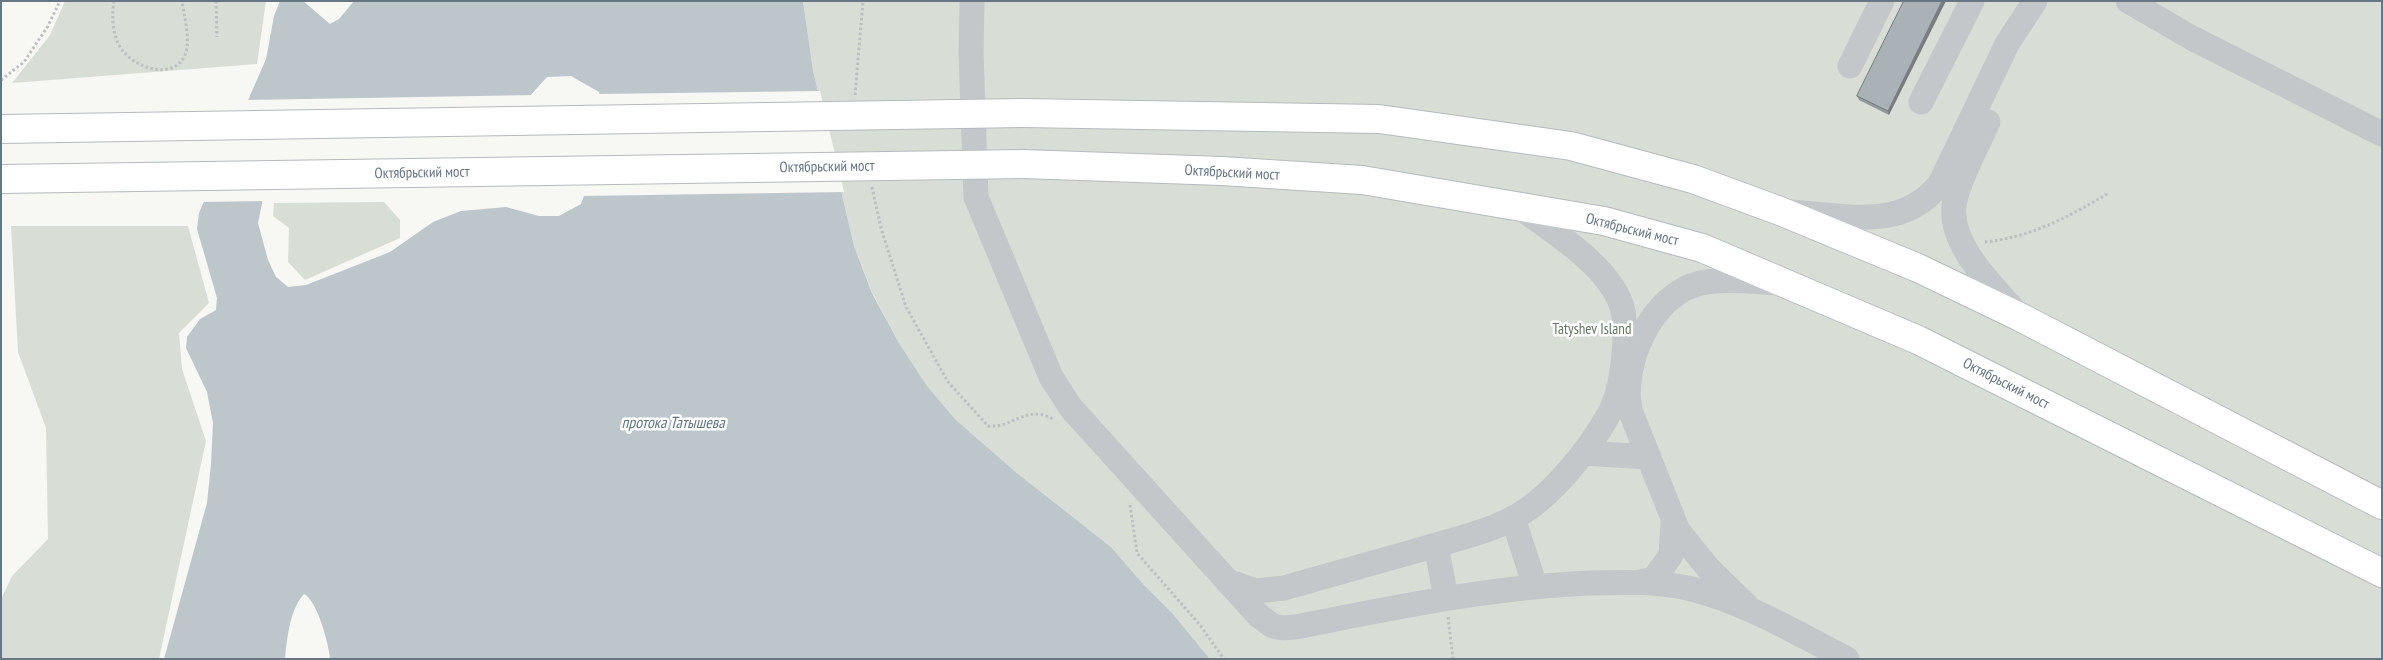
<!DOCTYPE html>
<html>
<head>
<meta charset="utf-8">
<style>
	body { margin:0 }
	#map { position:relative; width:2383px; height:660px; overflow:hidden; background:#f7f7f4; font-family:"PT Sans Narrow",sans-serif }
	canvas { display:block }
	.frame { position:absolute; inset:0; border:2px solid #677685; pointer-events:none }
</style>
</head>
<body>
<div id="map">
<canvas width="2383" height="660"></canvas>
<div class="frame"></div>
</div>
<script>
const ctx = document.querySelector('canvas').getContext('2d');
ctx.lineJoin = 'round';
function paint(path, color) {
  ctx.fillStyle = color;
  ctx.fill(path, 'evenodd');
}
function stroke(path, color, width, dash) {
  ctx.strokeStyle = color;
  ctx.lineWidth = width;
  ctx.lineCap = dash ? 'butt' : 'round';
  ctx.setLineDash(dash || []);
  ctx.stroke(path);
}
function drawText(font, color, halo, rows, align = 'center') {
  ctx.font = font + ' "PT Sans Narrow",sans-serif';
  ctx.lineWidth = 5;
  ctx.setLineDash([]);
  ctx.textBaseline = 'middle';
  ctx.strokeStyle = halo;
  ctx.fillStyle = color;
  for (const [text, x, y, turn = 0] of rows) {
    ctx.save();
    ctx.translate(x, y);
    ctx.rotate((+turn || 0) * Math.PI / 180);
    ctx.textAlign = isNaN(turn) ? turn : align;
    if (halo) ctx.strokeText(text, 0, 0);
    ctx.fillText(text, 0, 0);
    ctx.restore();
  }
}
const green = new Path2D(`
	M 65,1 L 266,1 L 257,64 L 12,83 L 50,35 Z
	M 803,1 L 2382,1 L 2382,659 L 1210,659 L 1173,614 L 1145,586 L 1111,547 L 1017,473 L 956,420 L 927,386 L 899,343 L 872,292 L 854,246 L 813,70 Z
	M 384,202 L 400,220 L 400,238 L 305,280 L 288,262 L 289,228 L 273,216 L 274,203 Z
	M 11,226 L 188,226 L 209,303 L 179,333 L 182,369 L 206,441 L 159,659 L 1,659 L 1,599 L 12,576 L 48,539 L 46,428 L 18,352 Z`);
const water = new Path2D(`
	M 280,1 L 303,1 L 330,24 L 339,19 L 354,1 L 803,1 L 813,70 L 854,246 L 872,293 L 899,343 L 927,386 L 956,420 L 1017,473 L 1111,547 L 1145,586 L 1173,614 L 1210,659 L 330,659 C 329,644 317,600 304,594 C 290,609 287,638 285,659 L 164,659 L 207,503 L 211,464 L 213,423 L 207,392 L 186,348 L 187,337 L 200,319 L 216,310 L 217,298 L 197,229 L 199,213 L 266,59 L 274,16 ZM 571,76 L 599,92 L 609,130 L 581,204 L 559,216 L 539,216 L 506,207 L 461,211 L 433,222 L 390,252 L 306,285 L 288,287 L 276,277 L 268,260 L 258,223 L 271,159 L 305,121 L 519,108 L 547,77 Z`);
const pier = new Path2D(`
	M 820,91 L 844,192 L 582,196 L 606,130 L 597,94 Z
	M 534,95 L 520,110 L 306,124 L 274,160 L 265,201 L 201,202 L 247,100 Z`);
const path = new Path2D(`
	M 114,1 C 112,15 112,30 118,43 C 130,70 181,84 187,48 C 189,34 184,15 182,1
	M 216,1 L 217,37
	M 1,80 L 24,62 L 48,26 L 60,1
	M 855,95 L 863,1
	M 872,187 L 881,228 L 906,307 L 948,382 L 988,426 C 1012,429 1025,404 1053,419
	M 1985,242 C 2032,237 2070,216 2109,193
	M 1130,505 L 1137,553 L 1200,625 L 1224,659
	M 1448,617 L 1453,659`);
const minor = new Path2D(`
	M 972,1 L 971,52 L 976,197 L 1051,377 L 1071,408 L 1259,616 L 1273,626 L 1283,628 L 1295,627 C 1393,608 1490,587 1591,583 C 1625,582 1658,581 1692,589 C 1747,603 1797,633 1847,659
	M 2128,1 L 2192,38 L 2382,134
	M 1850,66 L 1882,1
	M 1921,102 L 1972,1
	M 1988,122 C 1977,147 1961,174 1955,200 C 1945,244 1995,287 2020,317
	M 1790,212 C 1845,215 1901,232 1940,184 L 2007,44 L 2035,1
	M 1583,453 L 1649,457
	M 1513,518 L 1535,586
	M 1436,545 L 1446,598
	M 1227,581 L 1256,591 L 1284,588 C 1329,575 1374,563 1419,550 C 1450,541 1484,533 1512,519 C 1550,499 1589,450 1609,414 C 1623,390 1631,324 1619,299 C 1601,260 1551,231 1517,205
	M 1641,582 L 1654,579 L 1671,555 L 1673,522
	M 1747,606 L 1709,569 L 1678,531 L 1630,410 C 1621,364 1651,294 1701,283 C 1726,278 1755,282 1781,283`);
const major = new Path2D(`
	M 1023,113 L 1379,119 L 1571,146 L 1693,179 L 1780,211 L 1918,268 L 2020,317 L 2382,505
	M 1024,164 L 1222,171 L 1362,180 L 1604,221 L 1702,248 L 1918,340 L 2382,573`);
const majorBridge = new Path2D(`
	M 1,129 L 1023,113
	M 1,179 L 1024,164`);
const wall = new Path2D(`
	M 1904,1 L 1889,115 L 1859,100 L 1857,96 Z`);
const shadedWall = new Path2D(`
	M 1942,1 L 1946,1 L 1889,115 L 1888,111 Z`);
const building = new Path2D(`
	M 1904,1 L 1942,1 L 1888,111 L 1857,96 Z`);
const streetNames = [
	["Октябрьский мост",827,167,-1],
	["Октябрьский мост",422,173,-1],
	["Октябрьский мост",1232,173,3],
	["Октябрьский мост",1632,230,14],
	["Октябрьский мост",2006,384,27]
];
const parkNames = [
	["Tatyshev Island",1592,330]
];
const waterNames = [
	["протока Татышева",673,423]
];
paint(green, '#d8ded5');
paint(water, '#bcc6cb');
paint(pier, '#f7f7f4');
stroke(major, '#b6babe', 30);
stroke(path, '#bdbfc1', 3, [2.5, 2.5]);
stroke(minor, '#c3c7ca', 25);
stroke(major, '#fff', 28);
stroke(majorBridge, '#b6babe', 30, []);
stroke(majorBridge, '#fff', 28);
paint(wall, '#92989d');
paint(shadedWall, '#777c80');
paint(building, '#aab1b7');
stroke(building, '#777c80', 1);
drawText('15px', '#677685', '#fff', streetNames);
drawText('15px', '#657761', '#fff', parkNames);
drawText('italic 16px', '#637780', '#fff', waterNames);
</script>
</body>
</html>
